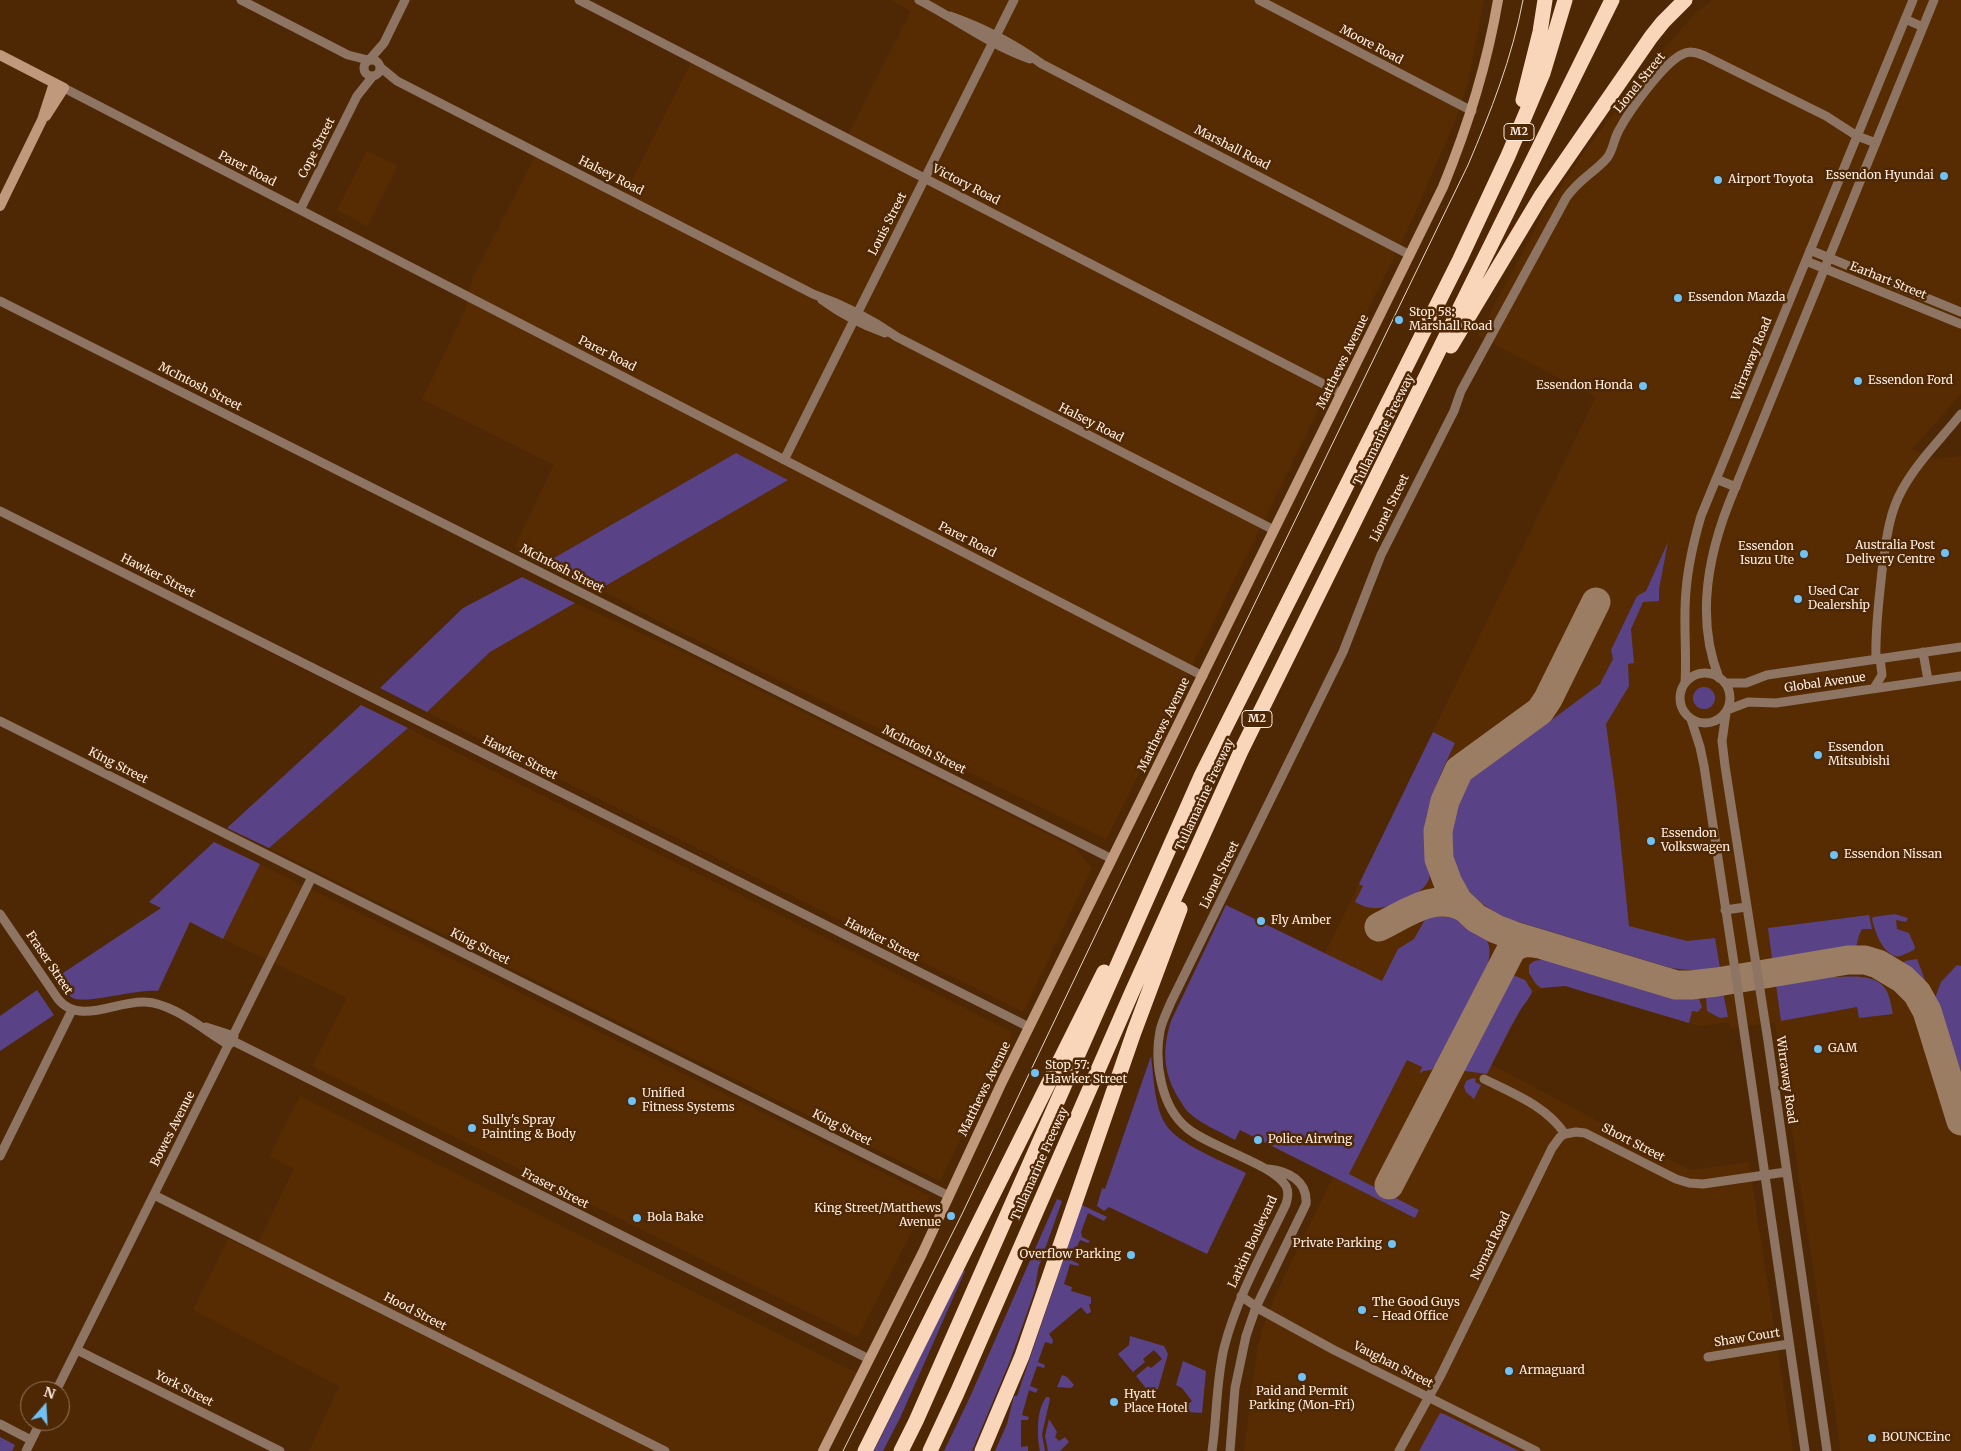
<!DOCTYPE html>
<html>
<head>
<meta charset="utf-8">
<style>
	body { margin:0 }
	#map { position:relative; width:1961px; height:1451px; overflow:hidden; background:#4e2805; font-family:Merriweather,serif }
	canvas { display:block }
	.north { position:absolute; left:20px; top:1381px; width:50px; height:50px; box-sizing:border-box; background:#4e2805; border:1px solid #95765c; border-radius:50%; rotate:19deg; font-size:14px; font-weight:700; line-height:20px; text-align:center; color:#ffecdf }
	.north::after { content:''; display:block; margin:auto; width:18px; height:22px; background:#70c1f4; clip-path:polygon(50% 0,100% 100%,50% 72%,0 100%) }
</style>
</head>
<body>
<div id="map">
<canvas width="1961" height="1451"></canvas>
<div class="north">N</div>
</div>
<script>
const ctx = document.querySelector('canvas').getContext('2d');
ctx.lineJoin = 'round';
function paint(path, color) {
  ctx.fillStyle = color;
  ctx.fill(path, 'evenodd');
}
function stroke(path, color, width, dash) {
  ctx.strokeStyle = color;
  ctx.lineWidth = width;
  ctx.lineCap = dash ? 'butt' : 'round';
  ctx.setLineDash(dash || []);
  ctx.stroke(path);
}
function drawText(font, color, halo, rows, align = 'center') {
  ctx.font = font + ' Merriweather,serif';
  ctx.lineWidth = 5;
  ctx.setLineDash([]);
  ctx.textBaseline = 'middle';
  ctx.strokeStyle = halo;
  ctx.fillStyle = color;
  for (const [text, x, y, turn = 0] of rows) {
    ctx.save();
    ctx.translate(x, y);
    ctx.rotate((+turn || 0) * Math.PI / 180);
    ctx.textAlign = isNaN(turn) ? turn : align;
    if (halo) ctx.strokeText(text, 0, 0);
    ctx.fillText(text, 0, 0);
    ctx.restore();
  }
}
const built = new Path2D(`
	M 890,0 L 1484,0 L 1468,81 L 1456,119 L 1408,229 L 1106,839 L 666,625 L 600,589 L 787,480 L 736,453 L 547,562 L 515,546 L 554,465 L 422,399 L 464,313 L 472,280 L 537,152 L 624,196 L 693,59 L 847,137 L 911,11 Z
	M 1712,0 L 1961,0 L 1961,394 L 1912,449 L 1935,459 L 1961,456 L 1961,1451 L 1840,1451 L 1836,1416 L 1775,1022 L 1731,1028 L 1729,1022 L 1699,1026 L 1565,986 L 1547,987 L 1535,992 L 1525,1001 L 1492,1065 L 1690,1170 L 1749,1162 L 1793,1451 L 1244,1451 L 1257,1351 L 1263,1327 L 1278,1290 L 1333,1177 L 1239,1130 L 1596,397 L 1478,336 L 1547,207 L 1587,148 L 1665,48 L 1695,13 Z
	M 367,151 L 397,166 L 367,226 L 337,210 Z
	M 575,603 L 695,658 L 1076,848 L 1092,868 L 1023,1012 L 427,712 L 490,652 Z
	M 408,728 L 1010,1031 L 1012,1035 L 940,1181 L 269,848 Z
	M 260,864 L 930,1196 L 858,1337 L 312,1066 L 347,998 L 223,939 Z
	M 300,1096 L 857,1373 L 819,1451 L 309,1451 L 339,1386 L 193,1310 L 228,1239 L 254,1251 L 294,1169 L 270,1156 Z`);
const green = new Path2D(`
	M 736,453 L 788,480 L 600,589 L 547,562 Z
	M 1668,542 L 1659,589 L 1659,601 L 1643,602 L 1631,629 L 1634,663 L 1628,664 L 1629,686 L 1606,724 L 1616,797 L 1629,926 L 1687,941 L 1715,938 L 1720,968 L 1696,971 L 1671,968 L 1512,920 C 1483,908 1462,891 1453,860 C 1446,836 1449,808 1463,787 C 1470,775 1488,766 1499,758 C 1533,734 1566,709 1600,684 L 1613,659 L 1611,650 L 1637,596 L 1646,591 Z
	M 522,577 L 575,603 L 490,652 L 427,712 L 380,688 L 463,608 Z
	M1693 698a11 11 0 1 1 22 0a11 11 0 1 1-22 0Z
	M 361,705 L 408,728 L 269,848 L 227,828 Z
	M 1433,732 L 1455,743 C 1443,769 1429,797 1425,826 C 1423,842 1433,868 1429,879 C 1424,895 1389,909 1373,908 C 1367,908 1361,905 1355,902 L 1363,886 L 1359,884 Z
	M 214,842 L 260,864 L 223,939 L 190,922 L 158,991 C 138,988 82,1006 71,997 C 65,992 61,983 57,977 L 161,908 L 149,902 Z
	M 1226,905 L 1382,981 L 1398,949 L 1414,939 L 1427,916 C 1455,914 1499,927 1488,963 L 1436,1065 L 1431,1070 L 1423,1071 L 1421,1073 L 1420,1072 L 1422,1067 L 1407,1060 L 1349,1174 L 1419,1210 L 1415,1218 L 1240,1130 L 1235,1140 C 1219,1131 1201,1124 1188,1112 C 1184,1108 1182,1103 1179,1099 C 1163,1073 1162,1050 1171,1021 Z
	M 1895,914 L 1908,918 L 1906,922 L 1896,920 L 1897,929 L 1909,933 L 1915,947 L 1914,950 C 1909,952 1899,958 1895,956 C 1881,951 1875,931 1872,919 L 1873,917 Z
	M 1869,915 L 1872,929 L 1862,929 L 1859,935 L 1856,948 L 1772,959 L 1768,928 Z
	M 1553,958 L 1563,959 L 1672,993 L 1698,996 L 1702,1007 L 1698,1012 L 1692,1011 L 1689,1023 L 1565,986 L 1541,988 L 1536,984 L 1529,973 L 1529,965 L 1534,961 Z
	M 1917,959 L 1925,980 L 1924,982 L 1904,963 L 1905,961 Z
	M 1957,965 L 1961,966 L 1961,1072 L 1935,998 L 1941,982 Z
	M 1513,975 L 1525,980 L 1532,991 C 1530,999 1522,1006 1518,1014 C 1507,1033 1497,1054 1487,1074 L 1465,1071 L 1463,1068 L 1506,985 L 1510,976 Z
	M 1832,977 C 1848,977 1873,973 1884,987 C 1890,994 1891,1006 1893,1014 L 1859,1018 L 1857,1007 L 1781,1021 L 1776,985 Z
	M 37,990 L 54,1015 L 0,1051 L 0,1016 Z
	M 1723,992 L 1728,1017 L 1720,1018 L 1707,1011 L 1706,998 L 1708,995 Z
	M 1151,1056 C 1154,1078 1154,1106 1166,1125 C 1178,1144 1224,1162 1246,1173 L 1207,1254 L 1109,1207 L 1104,1211 L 1097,1206 L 1102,1188 L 1105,1189 Z
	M 1473,1078 L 1476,1079 L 1475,1082 L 1481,1085 L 1474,1099 L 1466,1092 L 1464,1087 L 1466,1081 Z
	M 1057,1199 L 1062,1201 L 1038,1269 L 1035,1290 L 1010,1361 L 972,1451 L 944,1451 L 970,1397 Z
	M 1082,1205 L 1107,1217 L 1104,1221 L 1088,1213 L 1081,1232 L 1082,1237 L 1090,1241 L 1088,1243 L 1080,1240 L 1071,1260 L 1079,1264 L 1078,1266 L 1070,1264 L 1064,1284 L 1072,1287 L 1071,1291 L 1091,1297 L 1091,1304 L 1089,1304 L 1091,1312 L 1087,1314 L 1081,1307 L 1049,1334 L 1053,1340 L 1052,1344 L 1045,1342 L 1038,1362 L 1045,1365 L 1044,1368 L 1037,1366 L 1030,1386 L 1038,1389 L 1036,1393 L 1029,1390 L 1022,1415 L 1029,1417 L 1028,1420 L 1021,1420 L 1021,1447 L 1028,1446 L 1028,1451 L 995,1451 L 1007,1424 L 1014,1396 L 1017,1396 Z
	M 963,1270 L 965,1271 L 900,1418 L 883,1451 L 874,1451 Z
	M 1130,1336 L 1164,1346 L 1168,1354 L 1156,1396 L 1154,1398 L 1136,1376 L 1148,1366 L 1151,1368 L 1162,1359 L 1154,1350 L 1143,1359 L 1145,1362 L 1133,1372 L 1118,1354 L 1129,1345 Z
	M 1183,1361 L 1206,1371 L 1202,1413 L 1186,1412 L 1182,1409 L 1192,1401 L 1182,1388 L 1176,1385 Z
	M 1062,1375 L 1067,1377 L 1074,1385 L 1071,1388 L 1057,1387 Z
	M 1046,1397 L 1049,1397 L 1050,1399 L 1042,1434 L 1045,1451 L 1040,1451 C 1037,1434 1036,1412 1046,1397 Z
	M 1440,1413 L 1444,1414 L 1519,1451 L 1419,1451 Z
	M 1049,1419 L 1057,1432 L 1055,1437 L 1059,1441 L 1065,1437 L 1069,1442 L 1060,1451 L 1048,1451 L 1045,1436 Z
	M 0,1437 L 15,1445 L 12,1451 L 0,1451 Z`);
const taxiway = new Path2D(`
	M 1596,602 L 1548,699 L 1540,711 L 1459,770 L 1445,801 L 1438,831 L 1439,859 L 1448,883 L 1458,901 L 1476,918 L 1496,929 L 1517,937 L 1676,985 L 1691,985 L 1717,982 L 1848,960 L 1865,960 L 1878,964 L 1903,979 L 1917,993 L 1927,1011 L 1961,1121
	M 1379,927 C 1406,914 1435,891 1465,908
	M 1389,1185 L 1511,950 C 1520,941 1529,942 1541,944`);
const street = new Path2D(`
	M 241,0 L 348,55 L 368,60
	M 579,0 L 1341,393
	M 919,0 C 956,19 990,45 1030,59
	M 1259,0 L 1472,111
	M 950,16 C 984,28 1013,43 1042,64 L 1410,255
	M 1905,19 L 1923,27
	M 370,59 L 384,43 L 405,0
	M364 68a8 8 0 1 1 16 0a8 8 0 1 1-16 0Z
	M 380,67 L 397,81 L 813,294 C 844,305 870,318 897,337 L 1274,530
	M 64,88 L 1203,676
	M 300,210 L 357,96 L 373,76
	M 1810,250 L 1961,312
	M 1806,261 L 1961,324
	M 822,300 C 841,314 862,325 885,333
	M 0,301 L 1112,859
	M 784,460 L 1014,0
	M 1716,479 L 1736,487
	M 0,511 L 1029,1027
	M 1923,652 L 1928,680
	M 1876,659 C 1875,629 1879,601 1882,571 C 1886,543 1888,515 1902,490 C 1917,462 1941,439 1961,414
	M1680 698a25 25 0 1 1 50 0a25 25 0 1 1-50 0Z
	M 1719,678 C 1696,620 1707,559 1729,503 L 1934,0
	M 1685,683 C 1687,652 1683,622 1686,591 C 1688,565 1694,540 1701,516 L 1913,0
	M 1725,683 L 1746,683 L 1767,675 L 1961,647
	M 1874,688 L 1882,675 L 1880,658
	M 1727,710 L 1748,702 L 1776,703 L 1961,676
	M 1726,713 L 1722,741 L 1725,766 L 1768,1041 L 1827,1451
	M 1691,719 L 1700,747 L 1704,766 L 1738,990 L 1805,1451
	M 0,721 L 949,1196
	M 1725,910 L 1746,907
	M 0,914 L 58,999 C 80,1026 117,1000 145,1002 C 173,1003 205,1031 229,1045
	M 206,1027 L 234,1036
	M 231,1040 L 869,1359
	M 1484,1079 C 1514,1094 1546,1106 1565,1134 L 1576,1132 L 1585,1133 L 1676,1179 L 1689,1183 L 1703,1184 L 1786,1172
	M 0,1156 L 72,1010
	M 154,1195 L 665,1451
	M 1241,1296 L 1261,1310 L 1334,1350 L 1536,1451
	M 77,1350 L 280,1451
	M 1708,1357 L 1789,1344
	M 56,1391 L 312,877
	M 0,1424 L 31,1440
	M 26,1451 L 41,1421
	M 1212,1451 C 1217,1417 1216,1382 1224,1348 C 1237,1297 1263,1252 1286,1204 C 1288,1198 1289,1192 1286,1186 C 1273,1164 1209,1147 1187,1128 C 1161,1107 1154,1062 1160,1031 C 1162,1021 1167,1012 1171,1002 L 1343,652 L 1381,555 L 1454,411 L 1461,391 L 1566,198 C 1579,179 1594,173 1607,158 C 1613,151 1614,138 1619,130 C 1629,111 1664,62 1683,54 C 1690,50 1698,53 1705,56 L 1826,116 L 1857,136 L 1876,143
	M 1230,1451 L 1235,1388 L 1246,1336 L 1256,1307 L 1306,1204 C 1308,1181 1288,1171 1268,1169
	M 1399,1451 L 1441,1375 L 1552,1148 L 1560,1137 L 1565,1134`);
const secondary = new Path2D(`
	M 0,55 L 64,88 L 46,116
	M 0,206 L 42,120 L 54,83
	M 823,1451 L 922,1254 L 1003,1080 L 1443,187 C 1468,126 1487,65 1498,0`);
const highway = new Path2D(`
	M 1523,100 L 1540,32 L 1545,0
	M 1451,346 L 1541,196 L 1651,37 L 1663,22 L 1685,0
	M 865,1451 L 1104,972
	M 901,1451 L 916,1421 L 1202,774 L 1460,259 L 1508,156 L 1543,73 L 1565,0
	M 930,1451 L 957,1393 L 1132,992 L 1241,751 L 1612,0
	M 982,1451 L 1022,1356 L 1134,1032 L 1180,909`);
const tram = new Path2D(`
	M 843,1451 L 962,1214 L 1218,679 L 1468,165 C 1491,111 1512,58 1523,0`);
const markers = [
	[1944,176,5,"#70c1f4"],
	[1718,180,5,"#70c1f4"],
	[1678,298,5,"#70c1f4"],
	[1399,320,5,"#70c1f4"],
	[1858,381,5,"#70c1f4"],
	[1643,386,5,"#70c1f4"],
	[1945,553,5,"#70c1f4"],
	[1804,554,5,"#70c1f4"],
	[1798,599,5,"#70c1f4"],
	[1818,755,5,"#70c1f4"],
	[1651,841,5,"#70c1f4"],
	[1834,855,5,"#70c1f4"],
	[1261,921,5,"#70c1f4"],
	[1818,1049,5,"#70c1f4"],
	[1035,1073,5,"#70c1f4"],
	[632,1101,5,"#70c1f4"],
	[472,1128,5,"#70c1f4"],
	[1258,1140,5,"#70c1f4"],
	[951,1216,5,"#70c1f4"],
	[637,1218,5,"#70c1f4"],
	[1392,1244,5,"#70c1f4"],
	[1131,1255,5,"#70c1f4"],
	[1362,1310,5,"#70c1f4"],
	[1509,1371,5,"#70c1f4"],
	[1302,1377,5,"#70c1f4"],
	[1114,1402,5,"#70c1f4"],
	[1872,1438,5,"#70c1f4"]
];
const shields = [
	[1519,132,30],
	[1257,719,30]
];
const shieldNames = [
	["M2",1519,132],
	["M2",1257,719]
];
const streetNames = [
	["Moore Road",1371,45,28],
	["Lionel Street",1640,83,-51],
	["Cope Street",317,148,-63],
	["Marshall Road",1232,148,27],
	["Parer Road",247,169,27],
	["Halsey Road",611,176,27],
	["Victory Road",966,185,27],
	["Louis Street",888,224,-63],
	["Earhart Street",1888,281,22],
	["Parer Road",607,354,27],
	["Wirraway Road",1752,359,-68],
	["Matthews Avenue",1343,362,-64],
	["McIntosh Street",200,387,27],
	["Halsey Road",1091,423,27],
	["Tullamarine Freeway",1384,430,-64],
	["Lionel Street",1390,508,-64],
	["Parer Road",967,540,27],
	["McIntosh Street",562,569,27],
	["Hawker Street",158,576,27],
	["Global Avenue",1825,683,-8],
	["Matthews Avenue",1164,725,-64],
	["McIntosh Street",924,750,27],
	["Hawker Street",520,758,27],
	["King Street",118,766,27],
	["Tullamarine Freeway",1205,795,-65],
	["Lionel Street",1220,875,-64],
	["Hawker Street",882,940,27],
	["King Street",480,947,27],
	["Fraser Street",49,963,56],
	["Wirraway Road",1786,1080,82],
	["Matthews Avenue",985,1089,-64],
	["King Street",842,1128,27],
	["Bowes Avenue",173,1129,-63],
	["Short Street",1633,1143,27],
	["Tullamarine Freeway",1040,1164,-66],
	["Fraser Street",555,1189,27],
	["Larkin Boulevard",1253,1242,-65],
	["Nomad Road",1491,1246,-64],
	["Hood Street",415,1312,27],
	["Shaw Court",1747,1338,-9],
	["Vaughan Street",1393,1365,27],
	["York Street",184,1389,27]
];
const poiNames = [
	["Essendon Hyundai",1934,176,"right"],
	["Airport Toyota",1728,180],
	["Essendon Mazda",1688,298],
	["Stop 58:",1409,313],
	["Marshall Road",1409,327],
	["Essendon Ford",1868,381],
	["Essendon Honda",1633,386,"right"],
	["Australia Post",1935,546,"right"],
	["Delivery Centre",1935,560,"right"],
	["Essendon",1794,547,"right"],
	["Isuzu Ute",1794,561,"right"],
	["Used Car",1808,592],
	["Dealership",1808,606],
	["Essendon",1828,748],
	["Mitsubishi",1828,762],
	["Essendon",1661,834],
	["Volkswagen",1661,848],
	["Essendon Nissan",1844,855],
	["Fly Amber",1271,921],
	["GAM",1828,1049],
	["Stop 57:",1045,1066],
	["Hawker Street",1045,1080],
	["Unified",642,1094],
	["Fitness Systems",642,1108],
	["Sully's Spray",482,1121],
	["Painting & Body",482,1135],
	["Police Airwing",1268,1140],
	["King Street/Matthews",941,1209,"right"],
	["Avenue",941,1223,"right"],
	["Bola Bake",647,1218],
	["Private Parking",1382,1244,"right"],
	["Overflow Parking",1121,1255,"right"],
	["The Good Guys",1372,1303],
	["- Head Office",1372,1317],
	["Armaguard",1519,1371],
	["Paid and Permit",1302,1392,"center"],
	["Parking (Mon-Fri)",1302,1406,"center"],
	["Hyatt",1124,1395],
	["Place Hotel",1124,1409],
	["BOUNCEinc",1882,1438]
];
paint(built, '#572c02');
paint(green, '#594286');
stroke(taxiway, '#9b7d64', 29);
stroke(street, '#8e7563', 9);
stroke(secondary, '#c0997c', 10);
stroke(highway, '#f9d5ba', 15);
stroke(tram, '#e8d2c2', 1);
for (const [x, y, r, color] of markers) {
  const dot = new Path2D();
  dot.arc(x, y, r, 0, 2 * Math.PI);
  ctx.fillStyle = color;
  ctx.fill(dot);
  stroke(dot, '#4e2805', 2);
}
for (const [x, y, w] of shields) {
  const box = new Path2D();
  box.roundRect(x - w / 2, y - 8.5, w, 17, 4);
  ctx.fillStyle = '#4e2805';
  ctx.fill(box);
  stroke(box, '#ffecdf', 1);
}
drawText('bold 11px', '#ffecdf', null, shieldNames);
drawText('12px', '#ffecdf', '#4e2805', streetNames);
drawText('12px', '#ffecdf', '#4e2805', poiNames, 'left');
</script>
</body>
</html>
